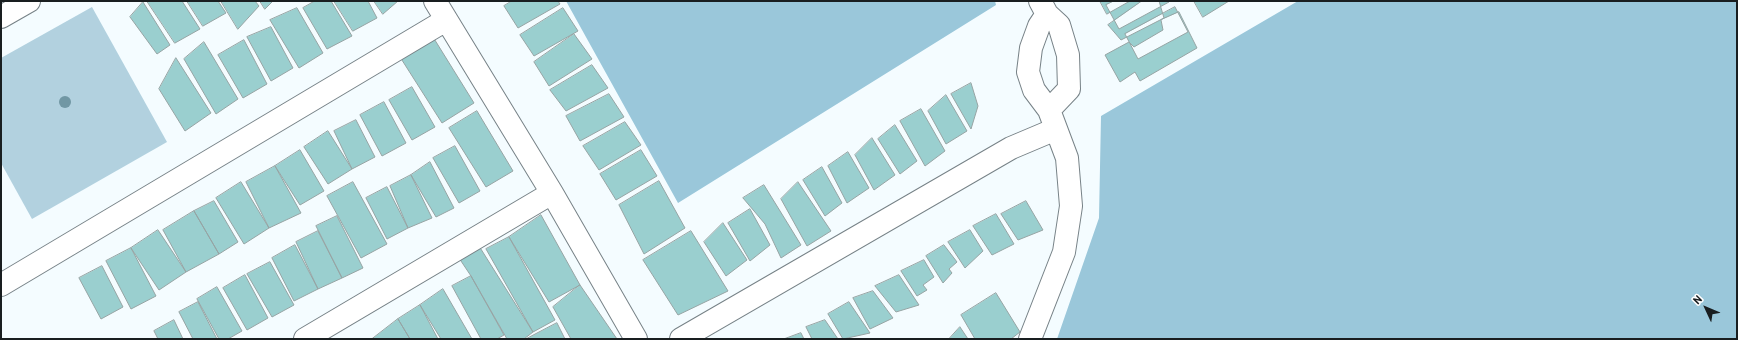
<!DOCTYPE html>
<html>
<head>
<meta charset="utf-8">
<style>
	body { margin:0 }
	#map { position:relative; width:1738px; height:340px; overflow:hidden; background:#f4fcff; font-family:Barlow,sans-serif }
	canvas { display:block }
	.frame { position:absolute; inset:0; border:2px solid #191e20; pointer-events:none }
	.north { position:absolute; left:1686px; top:288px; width:40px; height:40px; -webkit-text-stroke:3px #fff; paint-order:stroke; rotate:314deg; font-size:11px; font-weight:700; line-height:16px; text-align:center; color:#191e20 }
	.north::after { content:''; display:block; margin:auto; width:14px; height:18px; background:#191e20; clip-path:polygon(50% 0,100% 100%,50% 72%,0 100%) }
</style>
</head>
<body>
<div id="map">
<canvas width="1738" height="340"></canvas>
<div class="frame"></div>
<div class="north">N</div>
</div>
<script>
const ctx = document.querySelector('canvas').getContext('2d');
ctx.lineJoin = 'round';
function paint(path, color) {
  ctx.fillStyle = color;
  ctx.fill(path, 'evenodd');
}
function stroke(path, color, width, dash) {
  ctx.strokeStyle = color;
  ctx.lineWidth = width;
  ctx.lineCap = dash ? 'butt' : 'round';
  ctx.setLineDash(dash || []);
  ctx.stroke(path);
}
const green = new Path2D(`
	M 92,7 L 167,142 L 32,219 L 1,163 L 1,58 Z`);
const forest = new Path2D(`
	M 566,1 L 995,1 L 996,5 L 678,203 Z
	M 1298,1 L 1737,1 L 1737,339 L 1057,339 L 1099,218 L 1101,116 Z`);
const building = new Path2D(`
	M 147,1 L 182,1 L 200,29 L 175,43 Z
	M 187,1 L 218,1 L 226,13 L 203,26 Z
	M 221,1 L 255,1 L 259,6 L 238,29 Z
	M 260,1 L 273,1 L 265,9 Z
	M 315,1 L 331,1 L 352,36 L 327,49 L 303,8 Z
	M 334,1 L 368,1 L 377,18 L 353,31 Z
	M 374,1 L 398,1 L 383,14 Z
	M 512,1 L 558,1 L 560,4 L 518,28 L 504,6 Z
	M 1100,1 L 1130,1 L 1107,14 Z
	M 1114,1 L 1169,1 L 1169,2 L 1119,29 L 1106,5 Z
	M 1142,1 L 1159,1 L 1164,18 L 1121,40 L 1108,25 Z
	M 1194,1 L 1229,1 L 1203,17 Z
	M 143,2 L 170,45 L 157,54 L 130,17 Z
	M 1175,7 L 1188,32 L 1138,59 L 1125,34 Z
	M 297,8 L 323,53 L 299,68 L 270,20 Z
	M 563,8 L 578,31 L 534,56 L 520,35 Z
	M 1179,12 L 1197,48 L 1140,81 L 1135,72 L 1120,82 L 1105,55 L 1129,42 L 1134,47 L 1163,30 L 1161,20 Z
	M 271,27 L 293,68 L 271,81 L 247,37 Z
	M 574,34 L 592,59 L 549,86 L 534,62 Z
	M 433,37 L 474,103 L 442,123 L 400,57 Z
	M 244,40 L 267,84 L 243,98 L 218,55 Z
	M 204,42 L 238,99 L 216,114 L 184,59 Z
	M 176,58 L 211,113 L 185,131 L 159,89 Z
	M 592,65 L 608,88 L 566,111 L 550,90 Z
	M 971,83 L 978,106 L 971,129 L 951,94 Z
	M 412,87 L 435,127 L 412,140 L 389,100 Z
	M 609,94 L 624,117 L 580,141 L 566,116 Z
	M 946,95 L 967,131 L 946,144 L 928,111 Z
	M 384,102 L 406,143 L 382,156 L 360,115 Z
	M 921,109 L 945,151 L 925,166 L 900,121 Z
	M 477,111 L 513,171 L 486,187 L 449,128 Z
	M 356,120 L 375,157 L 352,169 L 334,131 Z
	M 625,122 L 641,145 L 599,170 L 583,146 Z
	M 895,125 L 917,161 L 900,174 L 878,139 Z
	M 328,131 L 352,169 L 328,184 L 304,147 Z
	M 872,138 L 895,175 L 874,190 L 855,155 Z
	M 455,146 L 480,191 L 459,203 L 433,158 Z
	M 300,150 L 324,191 L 300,205 L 275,166 Z
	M 641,150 L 657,176 L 616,200 L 600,174 Z
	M 848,152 L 869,188 L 847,203 L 828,166 Z
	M 430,162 L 454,208 L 436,217 L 411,175 Z
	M 275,166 L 301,213 L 269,228 L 246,182 Z
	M 822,167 L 842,203 L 825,216 L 803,180 Z
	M 411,175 L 432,218 L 408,228 L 390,186 Z
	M 659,181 L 685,228 L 644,254 L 619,205 Z
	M 241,182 L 269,228 L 244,244 L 216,198 Z
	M 353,182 L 387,244 L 361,258 L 327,196 Z
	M 798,182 L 831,231 L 807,246 L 781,199 Z
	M 764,185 L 801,245 L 781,258 L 765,224 L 743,198 Z
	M 387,187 L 408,228 L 387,239 L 366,198 Z
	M 214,201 L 238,242 L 219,254 L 194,211 Z
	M 1026,201 L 1043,230 L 1018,240 L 1001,214 Z
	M 750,209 L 770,245 L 750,261 L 728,223 Z
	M 194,211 L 219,254 L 186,272 L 163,230 Z
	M 996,214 L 1014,244 L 992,255 L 973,226 Z
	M 541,215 L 580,285 L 549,302 L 509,237 Z
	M 337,216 L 363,268 L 342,278 L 316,226 Z
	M 723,223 L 747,260 L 726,276 L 704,242 Z
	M 158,230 L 186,272 L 159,290 L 131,248 Z
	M 970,230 L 983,251 L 965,268 L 948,242 Z
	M 318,231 L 342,278 L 318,289 L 296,242 Z
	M 691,231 L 728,291 L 678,315 L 643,260 Z
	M 509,237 L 555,320 L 533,332 L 486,249 Z
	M 295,245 L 318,289 L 294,301 L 272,258 Z
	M 944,245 L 957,262 L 949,269 L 952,273 L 943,283 L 926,256 Z
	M 479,246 L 533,332 L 524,339 L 507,339 L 471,276 L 459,258 Z
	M 131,248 L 156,296 L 131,309 L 106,261 Z
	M 924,260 L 934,277 L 923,285 L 927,290 L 917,296 L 901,271 Z
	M 270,262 L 294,305 L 272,317 L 247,274 Z
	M 102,266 L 123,307 L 101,319 L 79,278 Z
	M 245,275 L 268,318 L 247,330 L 223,288 Z
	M 899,275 L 919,305 L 896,312 L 875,286 Z
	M 471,276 L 504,335 L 497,339 L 481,339 L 452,286 Z
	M 580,285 L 617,339 L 571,339 L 553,307 Z
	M 217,287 L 242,331 L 228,339 L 219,339 L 197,299 Z
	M 443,289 L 472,339 L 441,339 L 420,305 Z
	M 873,291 L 893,318 L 870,329 L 853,298 Z
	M 996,293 L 1020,332 L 1011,339 L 975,339 L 961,315 Z
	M 198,302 L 217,339 L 193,339 L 179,312 Z
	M 849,302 L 870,333 L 843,339 L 828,314 Z
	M 420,305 L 438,339 L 410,339 L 398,319 Z
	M 398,319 L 410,339 L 372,339 Z
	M 174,320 L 183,339 L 158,339 L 154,331 Z
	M 825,320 L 838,339 L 812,339 L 806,327 Z
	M 557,323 L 565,339 L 526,339 Z
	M 960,327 L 968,339 L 949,339 Z
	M 801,333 L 804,339 L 784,339 Z`);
const minor = new Path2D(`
	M 435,1 L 552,193 L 636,339
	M 1040,1 L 1047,14 L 1059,25 L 1068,55 L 1069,89 L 1049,110
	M 1,17 L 29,1
	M 1,285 L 446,20
	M 305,339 L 552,193
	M 681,339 L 1011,148 L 1056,129
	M 1030,339 L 1064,252 L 1071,206 L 1067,158 L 1049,110 L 1034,90 L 1028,72 L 1031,48 L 1039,26 L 1047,14`);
const trees = [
	[65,102]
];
paint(green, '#b2d1df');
paint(forest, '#9ac7da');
paint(building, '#9acfcf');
stroke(building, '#96a4a4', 1);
stroke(minor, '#778287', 24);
stroke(minor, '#fff', 22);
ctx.fillStyle = '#7197a4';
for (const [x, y] of trees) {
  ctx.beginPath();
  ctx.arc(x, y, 6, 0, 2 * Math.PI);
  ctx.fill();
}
</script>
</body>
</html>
